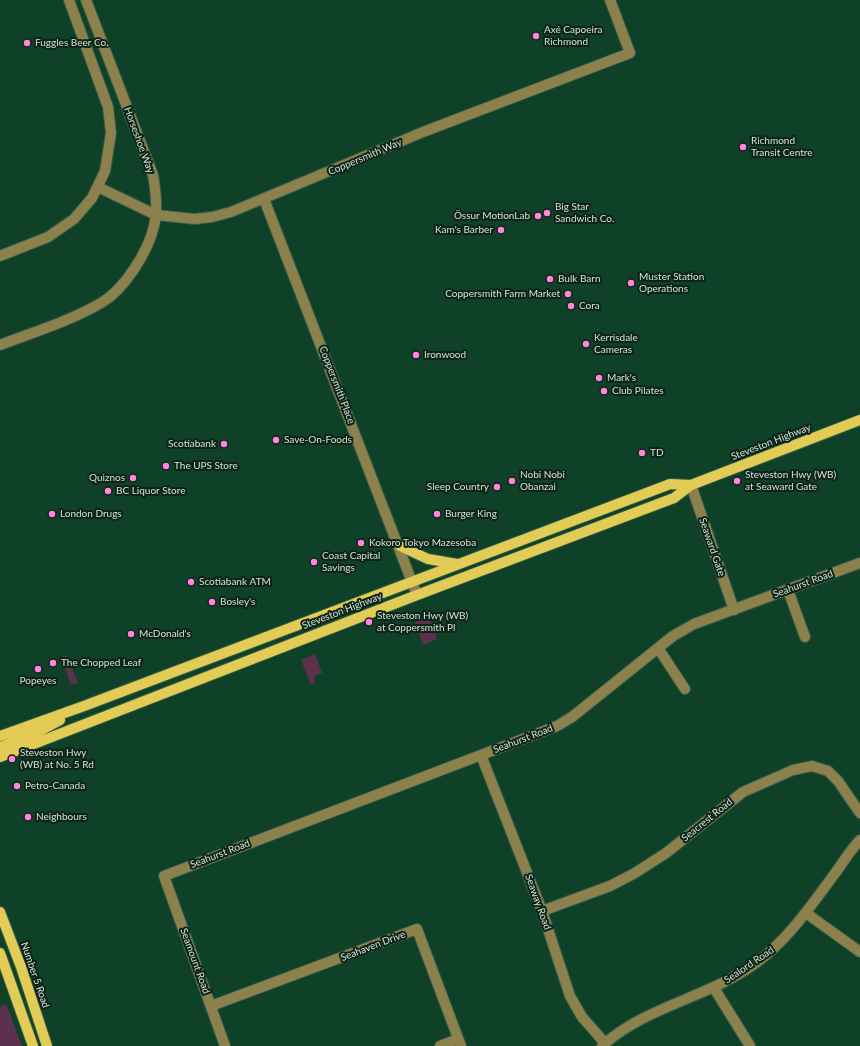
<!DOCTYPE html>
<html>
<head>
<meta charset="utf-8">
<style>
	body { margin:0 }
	canvas { display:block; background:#0f4028 }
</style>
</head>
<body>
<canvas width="860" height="1046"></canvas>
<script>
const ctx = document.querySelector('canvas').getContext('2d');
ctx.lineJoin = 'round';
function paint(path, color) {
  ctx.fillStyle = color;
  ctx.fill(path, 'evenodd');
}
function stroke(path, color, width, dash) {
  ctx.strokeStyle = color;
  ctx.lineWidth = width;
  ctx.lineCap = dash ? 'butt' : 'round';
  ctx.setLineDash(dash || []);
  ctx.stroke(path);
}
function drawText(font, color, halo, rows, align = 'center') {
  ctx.font = font + ' Lato,sans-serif';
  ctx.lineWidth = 4;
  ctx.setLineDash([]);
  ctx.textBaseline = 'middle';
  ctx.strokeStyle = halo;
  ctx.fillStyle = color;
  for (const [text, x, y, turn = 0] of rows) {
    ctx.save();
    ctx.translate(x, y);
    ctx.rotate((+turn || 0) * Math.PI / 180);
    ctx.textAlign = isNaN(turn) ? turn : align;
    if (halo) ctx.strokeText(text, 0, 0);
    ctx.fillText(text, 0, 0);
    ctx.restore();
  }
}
const green = new Path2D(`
	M 429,617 L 437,639 L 423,645 L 415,622 L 421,618 Z
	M 315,654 L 322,673 L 314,676 L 315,684 L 311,685 L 301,660 Z
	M 67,655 L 78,683 L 71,685 L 61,657 Z
	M 6,1004 L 22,1046 L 0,1046 L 0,1007 Z`);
const minor = new Path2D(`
	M 98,187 L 156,215 L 195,219 L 212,217 L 231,212 L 423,132 L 630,53 L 610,0
	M 264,199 L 417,595
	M 0,256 L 48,237 L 74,219 L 92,198 L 105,171 L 111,133 L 108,107 L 69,0
	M 0,345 C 34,332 70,321 101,303 C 124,290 148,252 154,226 C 158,210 156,192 153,175 L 86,0
	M 691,485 L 734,610
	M 788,590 L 805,637
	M 658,648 L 685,689
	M 481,755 L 542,911 L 570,996 L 582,1017 L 605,1043
	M 542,911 L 610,886 L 635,873 L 666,853 L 743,792 L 793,770 L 812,766 L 828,771 L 838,781 L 860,813
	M 806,913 L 860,952
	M 714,988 L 750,1046
	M 211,1006 L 417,929 L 461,1046
	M 225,1046 L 164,876 L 557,726 L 572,717 L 673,636 L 694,624 L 860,563
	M 440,1046 L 458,1039
	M 602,1046 C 646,1006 708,998 756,963 C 789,939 812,904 836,872 C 844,861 851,849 860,840`);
const major = new Path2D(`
	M 400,546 L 428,559 L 457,564
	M 0,736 L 84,706 L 665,486 L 670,484 L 691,485
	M 0,747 L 36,733 L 60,720
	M 0,757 L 417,595 L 674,498 L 691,485 L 860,420
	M 0,912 L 21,967 L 47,1046
	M 0,953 L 33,1046`);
const markers = [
	[536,36,4,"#ff85df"],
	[27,43,4,"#ff85df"],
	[743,147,4,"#ff85df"],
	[547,213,4,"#ff85df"],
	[538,216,4,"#ff85df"],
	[501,230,4,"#ff85df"],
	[550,279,4,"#ff85df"],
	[631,283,4,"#ff85df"],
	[568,294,4,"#ff85df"],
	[571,306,4,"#ff85df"],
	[586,344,4,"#ff85df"],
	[416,355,4,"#ff85df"],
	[599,378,4,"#ff85df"],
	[604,391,4,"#ff85df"],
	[276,440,4,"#ff85df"],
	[224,444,4,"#ff85df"],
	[642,453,4,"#ff85df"],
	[166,466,4,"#ff85df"],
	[133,478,4,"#ff85df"],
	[512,481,4,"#ff85df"],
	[737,481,4,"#ff85df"],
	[497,487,4,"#ff85df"],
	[108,491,4,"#ff85df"],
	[52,514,4,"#ff85df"],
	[437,514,4,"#ff85df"],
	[361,543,4,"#ff85df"],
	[314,562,4,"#ff85df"],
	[191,582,4,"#ff85df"],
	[212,602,4,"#ff85df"],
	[369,622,4,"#ff85df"],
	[131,634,4,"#ff85df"],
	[53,663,4,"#ff85df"],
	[38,669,4,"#ff85df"],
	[12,759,4,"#ff85df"],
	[17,786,4,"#ff85df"],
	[28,817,4,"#ff85df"]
];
const poiNames = [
	["Axé Capoeira",544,30],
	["Richmond",544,42],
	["Fuggles Beer Co.",35,43],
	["Richmond",751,141],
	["Transit Centre",751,153],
	["Big Star",555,207],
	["Sandwich Co.",555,219],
	["Össur MotionLab",530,216,"right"],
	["Kam's Barber",493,230,"right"],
	["Muster Station",639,277],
	["Operations",639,289],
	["Bulk Barn",558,279],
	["Coppersmith Farm Market",560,294,"right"],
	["Cora",579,306],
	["Kerrisdale",594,338],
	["Cameras",594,350],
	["Ironwood",424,355],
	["Mark's",607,378],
	["Club Pilates",612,391],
	["Save-On-Foods",284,440],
	["Scotiabank",216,444,"right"],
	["TD",650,453],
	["The UPS Store",174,466],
	["Nobi Nobi",520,475],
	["Obanzai",520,487],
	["Steveston Hwy (WB)",745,475],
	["at Seaward Gate",745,487],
	["Quiznos",125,478,"right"],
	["Sleep Country",489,487,"right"],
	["BC Liquor Store",116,491],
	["London Drugs",60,514],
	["Burger King",445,514],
	["Kokoro Tokyo Mazesoba",369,543],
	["Coast Capital",322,556],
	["Savings",322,568],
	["Scotiabank ATM",199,582],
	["Bosley's",220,602],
	["Steveston Hwy (WB)",377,616],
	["at Coppersmith Pl",377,628],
	["McDonald's",139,634],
	["The Chopped Leaf",61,663],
	["Popeyes",38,681,"center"],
	["Steveston Hwy",20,753],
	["(WB) at No. 5 Rd",20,765],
	["Petro-Canada",25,786],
	["Neighbours",36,817]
];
const streetNames = [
	["Horseshoe Way",139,140,70],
	["Coppersmith Way",365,157,-23],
	["Coppersmith Place",337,385,69],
	["Steveston Highway",771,442,-21],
	["Seaward Gate",712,547,71],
	["Seahurst Road",803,584,-20],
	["Steveston Highway",342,611,-21],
	["Seahurst Road",523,739,-21],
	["Seacrest Road",707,820,-39],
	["Seahurst Road",220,854,-21],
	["Seaway Road",538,902,70],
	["Seahaven Drive",373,946,-21],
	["Seamount Road",195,961,70],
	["Sealord Road",749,965,-34],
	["Number 5 Road",35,975,71]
];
paint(green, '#5c3150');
stroke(minor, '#315e47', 12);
stroke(major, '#315e47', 12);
stroke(minor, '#8c814c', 10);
stroke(major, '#e3cc55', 10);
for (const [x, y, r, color] of markers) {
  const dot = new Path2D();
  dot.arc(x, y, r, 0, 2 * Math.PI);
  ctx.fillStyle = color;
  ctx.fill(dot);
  stroke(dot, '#0f2217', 1.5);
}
drawText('10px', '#cce4d5', '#0f2217', poiNames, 'left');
drawText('10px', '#cce4d5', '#0f2217', streetNames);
</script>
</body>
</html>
